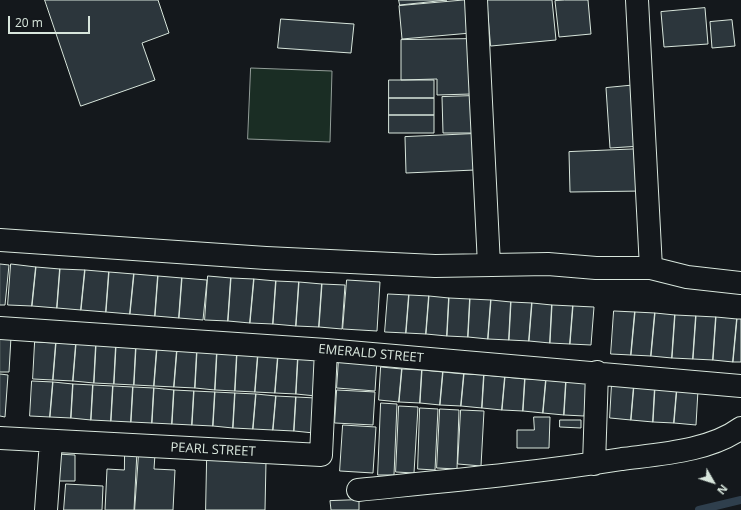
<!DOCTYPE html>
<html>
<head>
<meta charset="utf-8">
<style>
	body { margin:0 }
	#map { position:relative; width:741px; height:510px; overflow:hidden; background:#14181c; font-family:"Open Sans",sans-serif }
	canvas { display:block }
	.north { position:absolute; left:693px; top:462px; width:40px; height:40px; -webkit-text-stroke:3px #14181c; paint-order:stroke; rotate:129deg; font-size:11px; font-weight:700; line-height:16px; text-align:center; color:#d8e6dc }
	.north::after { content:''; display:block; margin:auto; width:14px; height:18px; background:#d8e6dc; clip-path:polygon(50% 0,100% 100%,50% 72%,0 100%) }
	.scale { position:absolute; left:8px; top:16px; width:82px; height:18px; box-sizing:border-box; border:2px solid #d8e6dc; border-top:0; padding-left:5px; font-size:12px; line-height:14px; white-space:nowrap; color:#d8e6dc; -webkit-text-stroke:3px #14181c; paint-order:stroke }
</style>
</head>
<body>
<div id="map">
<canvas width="741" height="510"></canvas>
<div class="north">N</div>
<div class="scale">20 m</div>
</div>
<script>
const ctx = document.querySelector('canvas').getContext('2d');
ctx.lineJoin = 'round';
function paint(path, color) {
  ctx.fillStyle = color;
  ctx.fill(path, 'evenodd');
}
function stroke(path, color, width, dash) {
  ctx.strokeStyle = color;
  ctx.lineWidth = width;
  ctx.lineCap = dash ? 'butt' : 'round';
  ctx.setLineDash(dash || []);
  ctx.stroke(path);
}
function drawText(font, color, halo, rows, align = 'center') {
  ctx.font = font + ' "Open Sans",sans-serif';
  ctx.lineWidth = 3;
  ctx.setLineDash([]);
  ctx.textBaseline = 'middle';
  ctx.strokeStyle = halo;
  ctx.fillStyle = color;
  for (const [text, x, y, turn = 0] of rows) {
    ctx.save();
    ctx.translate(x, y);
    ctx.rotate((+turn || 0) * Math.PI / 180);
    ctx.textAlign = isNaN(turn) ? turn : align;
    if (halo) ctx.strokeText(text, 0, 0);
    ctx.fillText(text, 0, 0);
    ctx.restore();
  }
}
const green = new Path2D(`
	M 251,68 L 332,71 L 330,142 L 248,139 Z`);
const stream = new Path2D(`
	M 699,510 L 741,500`);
const building = new Path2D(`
	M 45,0 L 158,0 L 169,33 L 142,43 L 155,80 L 81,106 Z
	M 399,0 L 447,0 L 400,5 Z
	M 468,0 L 471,33 L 402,39 L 399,6 Z
	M 487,0 L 552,0 L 556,40 L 491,46 Z
	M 565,0 L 588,0 L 591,34 L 559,37 L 555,1 Z
	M 705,8 L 708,44 L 664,47 L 661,12 Z
	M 281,19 L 354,24 L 351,53 L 278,48 Z
	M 732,20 L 735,46 L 712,48 L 710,22 Z
	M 471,39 L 471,94 L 437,95 L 437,79 L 401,80 L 401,40 Z
	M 389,80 L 434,80 L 434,98 L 389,98 Z
	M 637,85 L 641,146 L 610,148 L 606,88 Z
	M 472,96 L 474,133 L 443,133 L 442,97 Z
	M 389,98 L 434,98 L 434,115 L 389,115 Z
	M 389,115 L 434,115 L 434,133 L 389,133 Z
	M 473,134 L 475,170 L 406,173 L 405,137 Z
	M 642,149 L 643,191 L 570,192 L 569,152 Z
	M 0,264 L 9,265 L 5,305 L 0,305 Z
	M 11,264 L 36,267 L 32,306 L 8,305 Z
	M 36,267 L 60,269 L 57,308 L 32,306 Z
	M 60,269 L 85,270 L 81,310 L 57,308 Z
	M 85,270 L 109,272 L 106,312 L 81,310 Z
	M 109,272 L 134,274 L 130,314 L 106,312 Z
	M 134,274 L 158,276 L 155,316 L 130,314 Z
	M 158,276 L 182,278 L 179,318 L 155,316 Z
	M 208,276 L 231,278 L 228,321 L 205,320 Z
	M 182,278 L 207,280 L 203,320 L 179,318 Z
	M 231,278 L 254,279 L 250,323 L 228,321 Z
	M 254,279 L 276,281 L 273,324 L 250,323 Z
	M 347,280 L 380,282 L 377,331 L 343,329 Z
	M 276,281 L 299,282 L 296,326 L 273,324 Z
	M 299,282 L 322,284 L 319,327 L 296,326 Z
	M 322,284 L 345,285 L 342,329 L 319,327 Z
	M 388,294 L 409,295 L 406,333 L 385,332 Z
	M 409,295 L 429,296 L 426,334 L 406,333 Z
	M 429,296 L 449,298 L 447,336 L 426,334 Z
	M 449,298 L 470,299 L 468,337 L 447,336 Z
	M 470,299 L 491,300 L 488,339 L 468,337 Z
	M 491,300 L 511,302 L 509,340 L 488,339 Z
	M 511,302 L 532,303 L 529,341 L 509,340 Z
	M 532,303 L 552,305 L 550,343 L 529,341 Z
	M 552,305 L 573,306 L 570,344 L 550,343 Z
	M 573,306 L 594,307 L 591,345 L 570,344 Z
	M 614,311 L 635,312 L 631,355 L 611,354 Z
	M 635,312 L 655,313 L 651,356 L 631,355 Z
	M 655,313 L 675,315 L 672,358 L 651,356 Z
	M 675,315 L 696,316 L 693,359 L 672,358 Z
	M 696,316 L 716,317 L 713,360 L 693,359 Z
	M 716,317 L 737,319 L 733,362 L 713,360 Z
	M 737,319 L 741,319 L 741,362 L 733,362 Z
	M 0,336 L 11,337 L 9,372 L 0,372 Z
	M 35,342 L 56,343 L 53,380 L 33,379 Z
	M 56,343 L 76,344 L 73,381 L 53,380 Z
	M 76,344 L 96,345 L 94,383 L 73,381 Z
	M 96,345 L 116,346 L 114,384 L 94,383 Z
	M 116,346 L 136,347 L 134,385 L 114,384 Z
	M 136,347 L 157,348 L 154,386 L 134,385 Z
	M 157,348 L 177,350 L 174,387 L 154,386 Z
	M 177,350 L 197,351 L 195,388 L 174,387 Z
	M 197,351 L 217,352 L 215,390 L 195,388 Z
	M 217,352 L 237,353 L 235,391 L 215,390 Z
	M 237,353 L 258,354 L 255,392 L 235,391 Z
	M 258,354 L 278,356 L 275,393 L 255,392 Z
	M 278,356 L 298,357 L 296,394 L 275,393 Z
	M 298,357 L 318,358 L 316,396 L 296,394 Z
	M 339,358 L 377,360 L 375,391 L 337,388 Z
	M 381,367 L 402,369 L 399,402 L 379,400 Z
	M 402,369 L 422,370 L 420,403 L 399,402 Z
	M 422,370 L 443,372 L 440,405 L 420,403 Z
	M 443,372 L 464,374 L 461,406 L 440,405 Z
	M 0,374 L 8,375 L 5,417 L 0,416 Z
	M 464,374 L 484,375 L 482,408 L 461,406 Z
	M 484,375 L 505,377 L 502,410 L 482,408 Z
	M 505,377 L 525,379 L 523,411 L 502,410 Z
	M 525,379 L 546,380 L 543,413 L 523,411 Z
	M 546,380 L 566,382 L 564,415 L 543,413 Z
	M 32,381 L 53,382 L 50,417 L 30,416 Z
	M 53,382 L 73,384 L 71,418 L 50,417 Z
	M 566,382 L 587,383 L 584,416 L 564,415 Z
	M 612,383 L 634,385 L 631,420 L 610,418 Z
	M 73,384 L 93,385 L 91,420 L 71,418 Z
	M 93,385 L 113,386 L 111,421 L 91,420 Z
	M 634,385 L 655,387 L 653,422 L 631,420 Z
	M 113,386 L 133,387 L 131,422 L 111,421 Z
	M 133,387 L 154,388 L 152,423 L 131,422 Z
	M 655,387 L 677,388 L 674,423 L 653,422 Z
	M 154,388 L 174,390 L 172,424 L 152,423 Z
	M 677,388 L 698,390 L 696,425 L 674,423 Z
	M 174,390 L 194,391 L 192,425 L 172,424 Z
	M 337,390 L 375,392 L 373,425 L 335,423 Z
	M 194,391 L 215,392 L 213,426 L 192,425 Z
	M 215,392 L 235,393 L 233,428 L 213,426 Z
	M 235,393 L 256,394 L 253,429 L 233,428 Z
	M 256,394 L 276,396 L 273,430 L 253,429 Z
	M 276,396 L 296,397 L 294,431 L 273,430 Z
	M 296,397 L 316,398 L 314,433 L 294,431 Z
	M 381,403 L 397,404 L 394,475 L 378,475 Z
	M 399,406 L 418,407 L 414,473 L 396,472 Z
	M 420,408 L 438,409 L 435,470 L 418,469 Z
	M 440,409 L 459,410 L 457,469 L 437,468 Z
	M 461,410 L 484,411 L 481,466 L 458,464 Z
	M 534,417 L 550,417 L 549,448 L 517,448 L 517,430 L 534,430 Z
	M 560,420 L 581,420 L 581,428 L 560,427 Z
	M 343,425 L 376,427 L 373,473 L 340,471 Z
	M 125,451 L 137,451 L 134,510 L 105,510 L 107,469 L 124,470 Z
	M 139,453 L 155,454 L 154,469 L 175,470 L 173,510 L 135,510 Z
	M 57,454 L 75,455 L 75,481 L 57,481 Z
	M 207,460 L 266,461 L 265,510 L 206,510 Z
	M 66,484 L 103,486 L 102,510 L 64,510 Z
	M 359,500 L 359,510 L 331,510 L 330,501 Z`);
const minor = new Path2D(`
	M 476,0 L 489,265
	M 637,0 L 651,268
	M 0,240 L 266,258 L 435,266 L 548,264 L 596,268 L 651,268 L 687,277 L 741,283
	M 0,328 L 326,350 L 741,386
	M 0,438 L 321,455 L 326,350
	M 594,464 L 597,372
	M 358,490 C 446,481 534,473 622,459 C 660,454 710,451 741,428
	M 46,510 L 51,441`);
const streetNames = [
	["EMERALD STREET",371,354,5],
	["PEARL STREET",213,450,3]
];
paint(green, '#1a2d24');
stroke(green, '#939e99', 1);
stroke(stream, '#2f3f4d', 8);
paint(building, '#2c363c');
stroke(building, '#d8e6dc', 1);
stroke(minor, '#d8e6dc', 24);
stroke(minor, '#14181c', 22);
drawText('13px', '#d8e6dc', '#14181c', streetNames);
</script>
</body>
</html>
